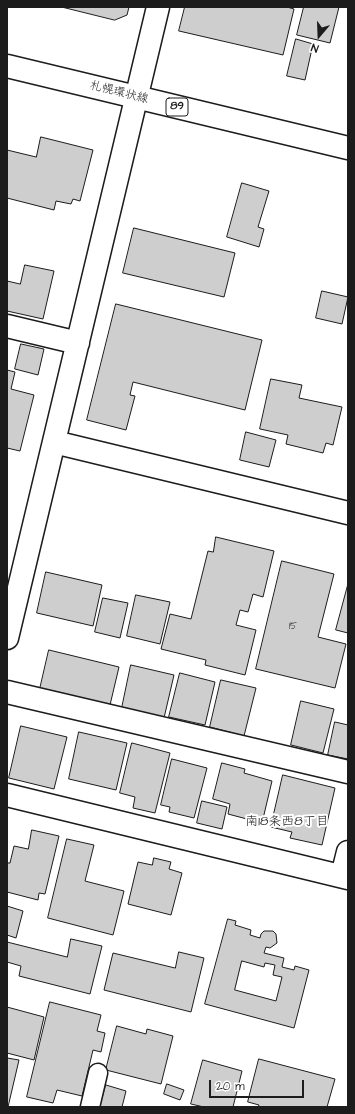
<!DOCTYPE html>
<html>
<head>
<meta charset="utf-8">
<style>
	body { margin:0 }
	#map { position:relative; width:355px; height:1114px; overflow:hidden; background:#fff; font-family:"Architects Daughter",sans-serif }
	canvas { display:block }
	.frame { position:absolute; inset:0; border:8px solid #1c1c1c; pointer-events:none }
	.north { position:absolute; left:299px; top:16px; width:40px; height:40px; -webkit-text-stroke:3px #fff; paint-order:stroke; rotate:199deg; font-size:11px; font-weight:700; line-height:16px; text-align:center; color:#1c1c1c }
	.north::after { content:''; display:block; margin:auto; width:14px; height:18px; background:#1c1c1c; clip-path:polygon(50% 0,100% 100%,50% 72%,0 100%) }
	.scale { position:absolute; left:209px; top:1080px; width:95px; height:18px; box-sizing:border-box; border:2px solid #1c1c1c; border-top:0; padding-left:5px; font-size:12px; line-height:14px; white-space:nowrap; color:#1c1c1c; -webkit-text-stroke:3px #fff; paint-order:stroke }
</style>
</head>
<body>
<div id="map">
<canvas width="355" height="1114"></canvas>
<div class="frame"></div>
<div class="north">N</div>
<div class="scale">20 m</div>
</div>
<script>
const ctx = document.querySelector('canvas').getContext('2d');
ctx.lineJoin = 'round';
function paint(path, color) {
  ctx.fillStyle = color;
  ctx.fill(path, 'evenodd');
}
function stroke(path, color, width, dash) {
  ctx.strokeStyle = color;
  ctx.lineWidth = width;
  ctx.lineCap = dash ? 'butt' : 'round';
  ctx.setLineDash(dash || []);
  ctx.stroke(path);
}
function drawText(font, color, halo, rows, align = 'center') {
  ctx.font = font + ' "Architects Daughter","Klee One",sans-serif';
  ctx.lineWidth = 4;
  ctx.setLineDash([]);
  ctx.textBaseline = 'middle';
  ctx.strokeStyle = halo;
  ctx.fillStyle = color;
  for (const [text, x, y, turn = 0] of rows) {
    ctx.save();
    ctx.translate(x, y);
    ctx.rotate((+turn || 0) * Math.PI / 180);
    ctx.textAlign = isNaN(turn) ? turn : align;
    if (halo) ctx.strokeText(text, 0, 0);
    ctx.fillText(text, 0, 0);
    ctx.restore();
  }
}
const building = new Path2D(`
	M 62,7 L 129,7 L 127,15 L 115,20 Z
	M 185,7 L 287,7 L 294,9 L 283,55 L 179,31 Z
	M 304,7 L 339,7 L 330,43 L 297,35 Z
	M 296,39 L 313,44 L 305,80 L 287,76 Z
	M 41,137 L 93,150 L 80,201 L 73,199 L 71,204 L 56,201 L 54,210 L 7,198 L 7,150 L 36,157 Z
	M 242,183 L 269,191 L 258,227 L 264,229 L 259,247 L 227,237 Z
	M 134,228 L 235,253 L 224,297 L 123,273 Z
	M 25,265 L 54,271 L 43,319 L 7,311 L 7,281 L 20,284 Z
	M 322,291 L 348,297 L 342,324 L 316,318 Z
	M 116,304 L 262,340 L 245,410 L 133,382 L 130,395 L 135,396 L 126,430 L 87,420 Z
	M 21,344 L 44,349 L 38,375 L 15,369 Z
	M 7,370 L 15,372 L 11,389 L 34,395 L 20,451 L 7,448 Z
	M 271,379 L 302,385 L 299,398 L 342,407 L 333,445 L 326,443 L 323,453 L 286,444 L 288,435 L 260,429 Z
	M 246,432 L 276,440 L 269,467 L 240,460 Z
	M 216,537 L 274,551 L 263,597 L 253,594 L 248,612 L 240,610 L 236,625 L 256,630 L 245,675 L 205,665 L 206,660 L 161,649 L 170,614 L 191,619 L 208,551 L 213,552 Z
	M 282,561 L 334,574 L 318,637 L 346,644 L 335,688 L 256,669 Z
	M 46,572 L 102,585 L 93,626 L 37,613 Z
	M 348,584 L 348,633 L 336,630 Z
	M 136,595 L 170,602 L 160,644 L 127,636 Z
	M 103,598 L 128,603 L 120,638 L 95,632 Z
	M 49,650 L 119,667 L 110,705 L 40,689 Z
	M 131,665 L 174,675 L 164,718 L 122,708 Z
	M 180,673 L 215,682 L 205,725 L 169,717 Z
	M 221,680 L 256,688 L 244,736 L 210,727 Z
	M 301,701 L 334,709 L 323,753 L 291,745 Z
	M 335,722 L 348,725 L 348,759 L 328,755 Z
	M 21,726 L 67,737 L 54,789 L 9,778 Z
	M 79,732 L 127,743 L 116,790 L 69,779 Z
	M 132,743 L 170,753 L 155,813 L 133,808 L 135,797 L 120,793 Z
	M 172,759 L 207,768 L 194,818 L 169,812 L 170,807 L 161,805 Z
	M 222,763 L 245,769 L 244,773 L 272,781 L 262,823 L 228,814 L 230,804 L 213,799 Z
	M 283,775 L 335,788 L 322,845 L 290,838 L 292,832 L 271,827 Z
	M 202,801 L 227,807 L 222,829 L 197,823 Z
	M 32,830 L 59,836 L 45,894 L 39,893 L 38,900 L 7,892 L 7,863 L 10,863 L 14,846 L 28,849 Z
	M 67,839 L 94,845 L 85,881 L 124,891 L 113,935 L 48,918 Z
	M 154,858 L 171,862 L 169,869 L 182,873 L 171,915 L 128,904 L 138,862 L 152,865 Z
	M 7,906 L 23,911 L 16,938 L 7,935 Z
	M 228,919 L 236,921 L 235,925 L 251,930 L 250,935 L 260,938 L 261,934 L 264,931 L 273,931 L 276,934 L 277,943 L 270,948 L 266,947 L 264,953 L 284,958 L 282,967 L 294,970 L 295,966 L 309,970 L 294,1028 L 205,1004 ZM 242,961 L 264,967 L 265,963 L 275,965 L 273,975 L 282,977 L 276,1001 L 235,990 Z
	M 71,939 L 102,946 L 90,994 L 19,976 L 21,966 L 7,962 L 7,942 L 67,957 Z
	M 179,952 L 204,958 L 191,1012 L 104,990 L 113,953 L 175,968 Z
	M 50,1002 L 101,1015 L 97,1031 L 105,1033 L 101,1052 L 93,1050 L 82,1096 L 57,1090 L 53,1103 L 27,1097 Z
	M 7,1007 L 44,1017 L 34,1060 L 7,1053 Z
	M 117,1026 L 146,1034 L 147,1029 L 173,1036 L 161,1084 L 106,1070 Z
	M 7,1058 L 19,1060 L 8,1107 L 7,1107 Z
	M 259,1059 L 335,1079 L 327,1107 L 258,1107 L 259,1105 L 248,1102 Z
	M 203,1060 L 242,1071 L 233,1107 L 204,1107 L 191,1104 Z
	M 167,1084 L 184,1090 L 180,1100 L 164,1094 Z
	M 106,1085 L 126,1091 L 122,1107 L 100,1107 Z`);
const lane = new Path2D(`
	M 90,1107 L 98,1073`);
const street = new Path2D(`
	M 7,326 L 78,343
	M 54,442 L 348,513
	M 7,638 L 158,7
	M 7,692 L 348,772
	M 7,795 L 348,878
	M 342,876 L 348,852`);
const primary = new Path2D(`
	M 7,66 L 348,148`);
const numberNames = [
	["15",293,627]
];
const shields = [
	[177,107,22]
];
const shieldNames = [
	["89",177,107]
];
const streetNames = [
	["札幌環状線",119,93,14]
];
const neighbourhoodNames = [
	["南18条西8丁目",287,822]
];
paint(building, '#cecece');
stroke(building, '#1c1c1c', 1);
stroke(lane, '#1c1c1c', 21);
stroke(street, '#1c1c1c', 25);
stroke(primary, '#1c1c1c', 25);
stroke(lane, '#fff', 18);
stroke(street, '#fff', 22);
stroke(primary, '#fff', 22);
drawText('10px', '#484848', null, numberNames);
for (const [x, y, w] of shields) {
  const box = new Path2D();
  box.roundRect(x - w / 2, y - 9, w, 18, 3);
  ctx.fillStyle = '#fff';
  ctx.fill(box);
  stroke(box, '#1c1c1c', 1);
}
drawText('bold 11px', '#1c1c1c', null, shieldNames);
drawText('12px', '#1c1c1c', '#fff', streetNames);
drawText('13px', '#1c1c1c', '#fff', neighbourhoodNames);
</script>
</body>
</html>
